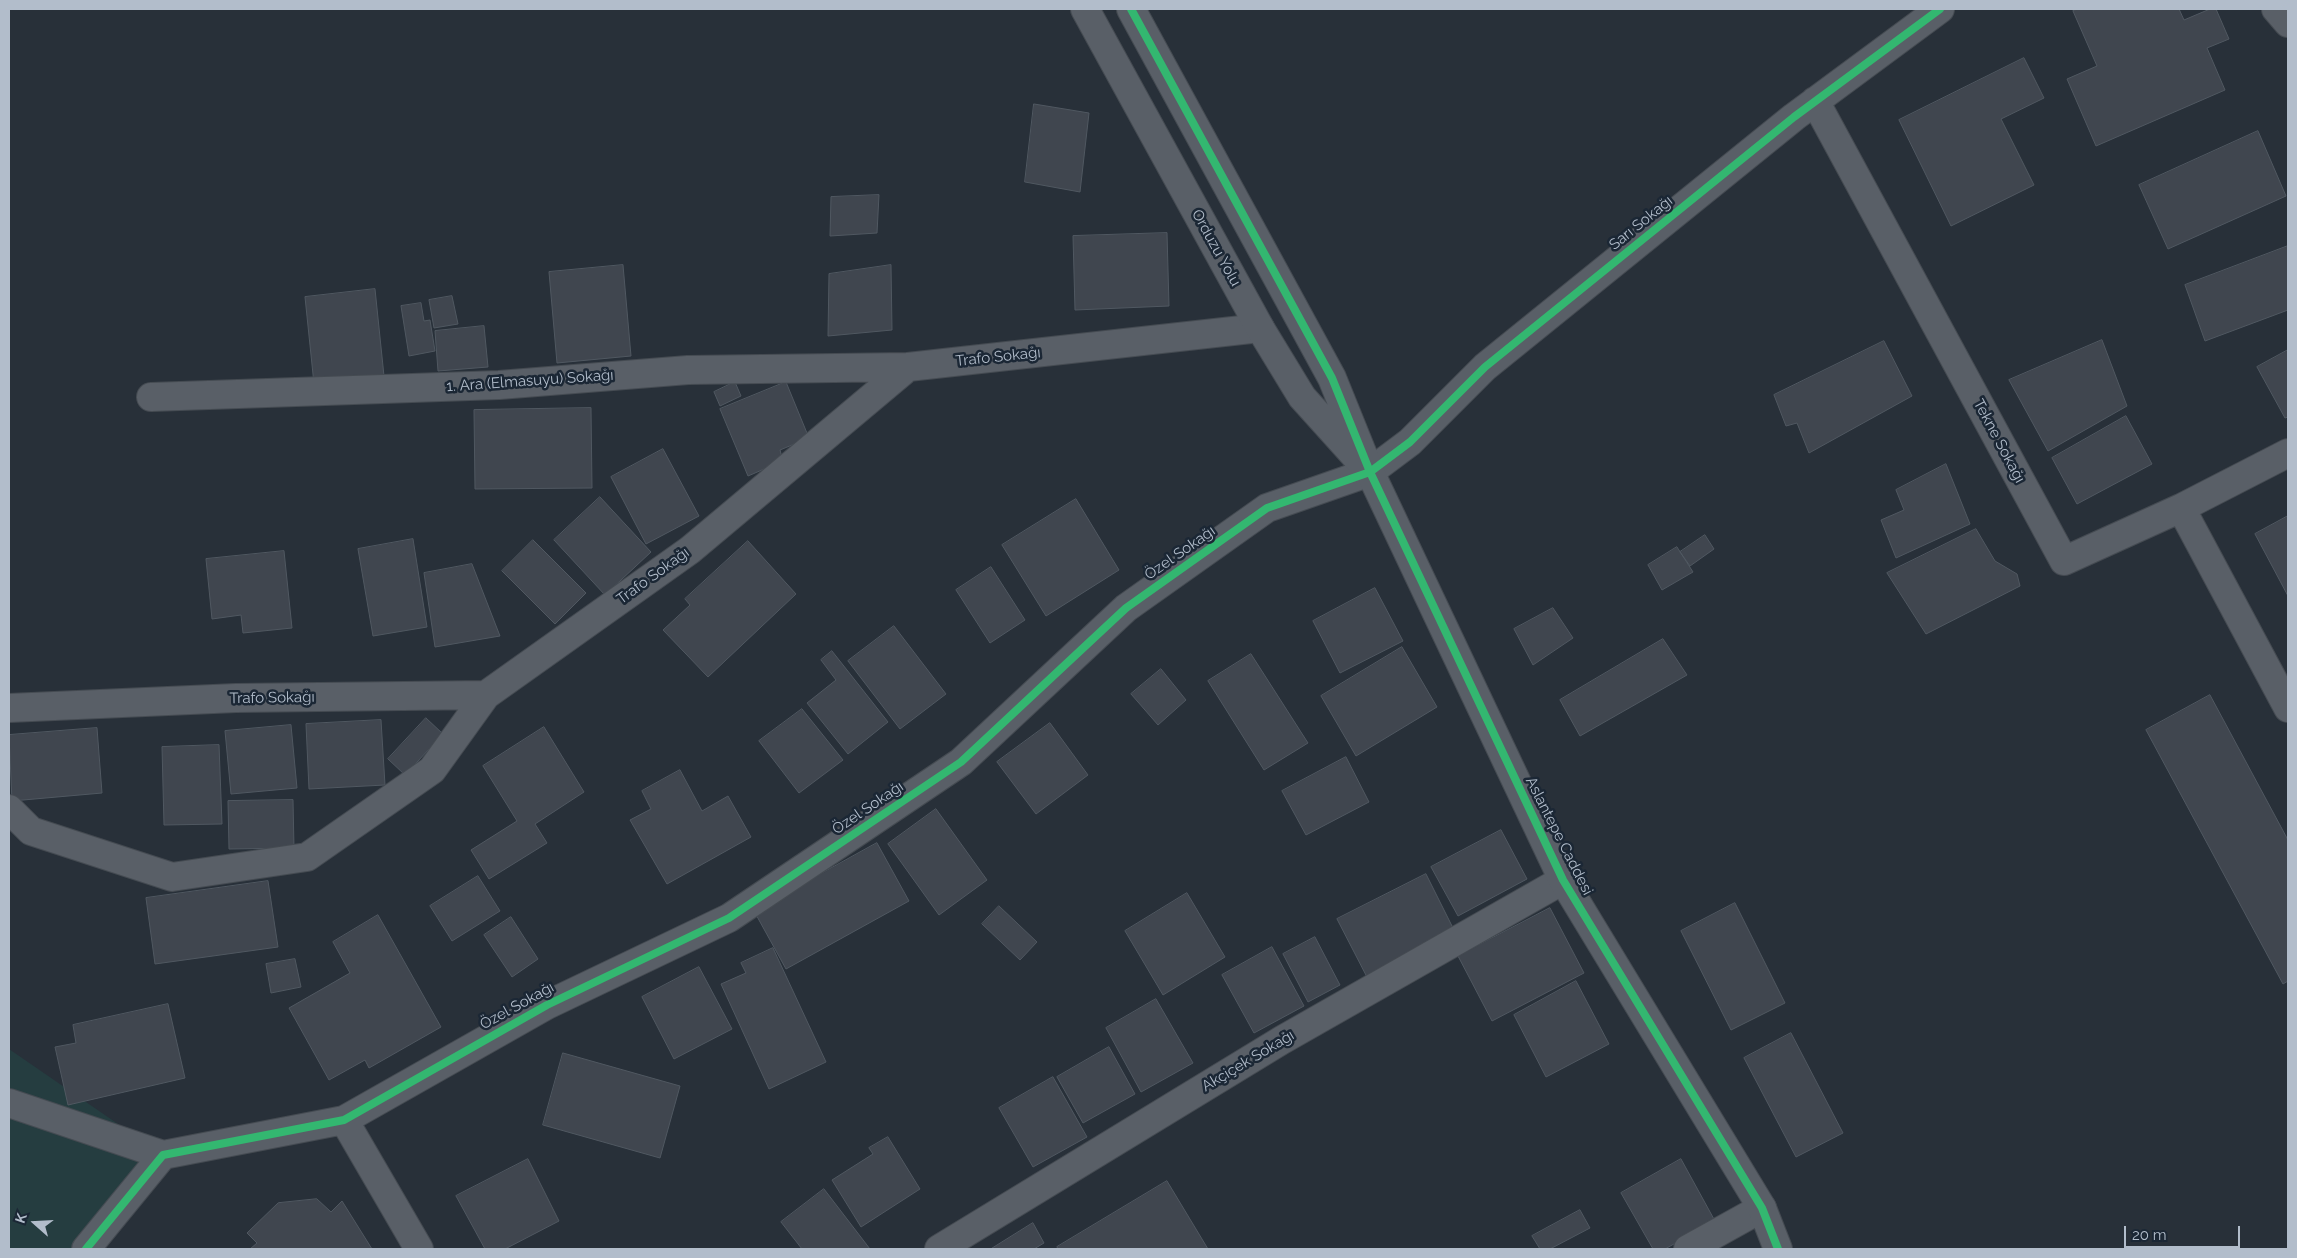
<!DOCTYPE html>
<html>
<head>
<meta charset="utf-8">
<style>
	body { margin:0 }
	#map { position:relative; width:2297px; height:1258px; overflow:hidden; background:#283039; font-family:Raleway,sans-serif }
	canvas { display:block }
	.frame { position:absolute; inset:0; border:10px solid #b2bdcb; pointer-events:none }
	.north { position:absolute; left:10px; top:1198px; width:50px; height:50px; -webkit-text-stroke:4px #1b2735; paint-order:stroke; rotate:289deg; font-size:14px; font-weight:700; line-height:20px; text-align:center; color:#b2bdcb }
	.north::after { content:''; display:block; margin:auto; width:18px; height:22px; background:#b2bdcb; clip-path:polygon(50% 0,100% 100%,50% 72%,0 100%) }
	.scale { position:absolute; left:2124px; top:1226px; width:116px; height:22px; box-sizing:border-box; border:2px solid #b2bdcb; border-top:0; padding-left:6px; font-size:15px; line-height:18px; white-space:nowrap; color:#b2bdcb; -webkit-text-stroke:4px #1b2735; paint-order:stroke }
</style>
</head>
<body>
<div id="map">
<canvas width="2297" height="1258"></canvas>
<div class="frame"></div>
<div class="north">K</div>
<div class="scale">20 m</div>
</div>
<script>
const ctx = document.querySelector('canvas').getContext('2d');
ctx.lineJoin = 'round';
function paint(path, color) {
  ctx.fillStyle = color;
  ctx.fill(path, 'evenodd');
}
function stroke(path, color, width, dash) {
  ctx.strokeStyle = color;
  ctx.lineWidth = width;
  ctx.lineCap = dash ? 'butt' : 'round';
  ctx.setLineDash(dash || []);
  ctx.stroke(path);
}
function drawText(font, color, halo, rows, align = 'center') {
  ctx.font = font + ' Raleway,sans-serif';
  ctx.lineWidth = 5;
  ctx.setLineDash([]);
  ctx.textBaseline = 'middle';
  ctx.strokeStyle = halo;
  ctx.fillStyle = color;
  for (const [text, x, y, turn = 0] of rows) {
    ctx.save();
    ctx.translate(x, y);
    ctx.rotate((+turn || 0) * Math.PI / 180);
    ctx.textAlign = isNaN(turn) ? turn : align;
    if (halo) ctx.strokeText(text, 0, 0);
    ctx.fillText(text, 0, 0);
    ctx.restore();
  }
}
const green = new Path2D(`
	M 9,1049 L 163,1155 L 86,1249 L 9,1249 Z`);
const building = new Path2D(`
	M 2078,9 L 2179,9 L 2184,20 L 2210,9 L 2216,9 L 2229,39 L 2207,48 L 2225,90 L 2096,146 L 2067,79 L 2097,66 L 2073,11 Z
	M 2024,58 L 2044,98 L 2001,119 L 2034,185 L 1951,226 L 1899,120 Z
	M 1034,104 L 1089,113 L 1080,192 L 1025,182 Z
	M 2258,131 L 2286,196 L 2168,249 L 2139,185 Z
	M 879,195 L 877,233 L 830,236 L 831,197 Z
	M 1167,233 L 1169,306 L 1075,310 L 1073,236 Z
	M 2288,246 L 2288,310 L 2205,341 L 2185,285 Z
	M 623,265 L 631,356 L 557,363 L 549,272 Z
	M 891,265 L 892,330 L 828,336 L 829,274 Z
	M 375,289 L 384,376 L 314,384 L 305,297 Z
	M 452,296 L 458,324 L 434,328 L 429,300 Z
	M 421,303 L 424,321 L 430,320 L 435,351 L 409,356 L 401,306 Z
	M 484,326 L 488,367 L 438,371 L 435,331 Z
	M 2102,340 L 2127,406 L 2048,451 L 2009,380 Z
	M 1884,341 L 1912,396 L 1809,453 L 1797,423 L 1786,426 L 1774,395 Z
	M 2288,350 L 2288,417 L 2285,418 L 2257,367 Z
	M 735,382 L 741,396 L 720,406 L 714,392 Z
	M 786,382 L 809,438 L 780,450 L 783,461 L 748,476 L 720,409 Z
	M 591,408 L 592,488 L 475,489 L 474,410 Z
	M 2126,416 L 2152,464 L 2077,504 L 2052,458 Z
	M 663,449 L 699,516 L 646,544 L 611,477 Z
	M 1946,464 L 1970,524 L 1896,558 L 1881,520 L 1904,510 L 1896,490 Z
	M 600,497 L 651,552 L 605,595 L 554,540 Z
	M 1076,499 L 1119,570 L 1046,616 L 1002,545 Z
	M 2288,516 L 2288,596 L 2255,534 Z
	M 1976,529 L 1995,561 L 2017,574 L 2020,586 L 1926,634 L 1887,573 Z
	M 1705,535 L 1714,549 L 1690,566 L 1680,552 Z
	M 413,539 L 427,627 L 373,636 L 358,549 Z
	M 533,540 L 586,593 L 555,624 L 502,571 Z
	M 748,541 L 796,594 L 708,677 L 663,630 L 690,605 L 685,599 Z
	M 1677,547 L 1693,572 L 1662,590 L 1648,565 Z
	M 284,551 L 292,628 L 243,633 L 241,615 L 212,619 L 206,559 Z
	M 472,564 L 500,636 L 435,647 L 424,573 Z
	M 991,567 L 1025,620 L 990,643 L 956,590 Z
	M 1375,588 L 1403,641 L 1340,673 L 1313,621 Z
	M 1553,608 L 1573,638 L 1533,665 L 1514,629 Z
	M 894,626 L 946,694 L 900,729 L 848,661 Z
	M 1663,639 L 1687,675 L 1580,736 L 1560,700 Z
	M 1402,647 L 1437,707 L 1356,756 L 1321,696 Z
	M 832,651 L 888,722 L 848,754 L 807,703 L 836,680 L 821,660 Z
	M 1251,654 L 1308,743 L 1264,770 L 1208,681 Z
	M 1161,669 L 1186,700 L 1158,725 L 1131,694 Z
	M 2210,695 L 2288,840 L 2288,981 L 2283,984 L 2146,730 Z
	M 802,709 L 843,760 L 799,793 L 759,741 Z
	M 426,718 L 443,734 L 405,775 L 388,759 Z
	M 381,720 L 385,785 L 309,789 L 306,724 Z
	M 1050,723 L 1088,775 L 1036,814 L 997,762 Z
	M 291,725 L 297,788 L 231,794 L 225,731 Z
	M 544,727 L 584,792 L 535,824 L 547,843 L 489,879 L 471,850 L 517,821 L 483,766 Z
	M 97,728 L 102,793 L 12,801 L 9,735 Z
	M 219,745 L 222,824 L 164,825 L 162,747 Z
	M 1346,757 L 1369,802 L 1306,835 L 1282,791 Z
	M 680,770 L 702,811 L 728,796 L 751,837 L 667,884 L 630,820 L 651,809 L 642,791 Z
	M 293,800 L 294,848 L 229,849 L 228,801 Z
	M 936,809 L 987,880 L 939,915 L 888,844 Z
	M 1501,830 L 1527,879 L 1458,916 L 1431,867 Z
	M 877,843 L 909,901 L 786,969 L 754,911 Z
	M 1426,874 L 1457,936 L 1369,981 L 1337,919 Z
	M 478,876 L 500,911 L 452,941 L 430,906 Z
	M 268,881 L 278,947 L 155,964 L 146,898 Z
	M 1187,893 L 1225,957 L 1163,995 L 1125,931 Z
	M 1735,903 L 1785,1003 L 1731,1030 L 1681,931 Z
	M 999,906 L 1037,942 L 1020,960 L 982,924 Z
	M 1550,908 L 1584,973 L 1492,1021 L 1458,956 Z
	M 378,915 L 441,1027 L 369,1068 L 365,1060 L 329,1080 L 289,1008 L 350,973 L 333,942 Z
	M 511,917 L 538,959 L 512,977 L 484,935 Z
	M 1315,937 L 1340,985 L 1308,1002 L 1283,954 Z
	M 1272,947 L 1304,1006 L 1254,1033 L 1222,975 Z
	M 773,948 L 826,1062 L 769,1089 L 721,984 L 746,973 L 741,963 Z
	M 295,959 L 301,987 L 271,993 L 266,964 Z
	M 699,967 L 732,1029 L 674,1059 L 642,997 Z
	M 1576,981 L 1609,1044 L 1546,1077 L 1514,1015 Z
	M 1156,999 L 1193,1063 L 1141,1092 L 1106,1028 Z
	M 168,1004 L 185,1078 L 68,1105 L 55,1047 L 76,1043 L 73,1025 Z
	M 1791,1033 L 1843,1133 L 1796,1157 L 1744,1058 Z
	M 1109,1047 L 1135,1094 L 1083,1123 L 1057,1077 Z
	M 563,1053 L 680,1086 L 660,1158 L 543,1125 Z
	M 1053,1077 L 1087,1137 L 1033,1167 L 999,1108 Z
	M 888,1137 L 920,1189 L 861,1227 L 832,1180 L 873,1154 L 869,1148 Z
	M 528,1159 L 559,1221 L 505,1249 L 485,1249 L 456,1196 Z
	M 1681,1159 L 1715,1221 L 1665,1249 L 1653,1249 L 1621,1193 Z
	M 1167,1181 L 1208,1249 L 1058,1249 L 1057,1247 Z
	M 824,1189 L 870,1249 L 802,1249 L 781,1222 Z
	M 317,1199 L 331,1212 L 342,1201 L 372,1249 L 250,1249 L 257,1243 L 247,1233 L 278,1203 Z
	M 1580,1210 L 1590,1228 L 1550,1249 L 1540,1249 L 1532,1236 Z
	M 1033,1223 L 1044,1243 L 1034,1249 L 991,1249 Z`);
const minor = new Path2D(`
	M 2276,9 L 2288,23
	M 1815,101 L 2064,561 L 2181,508 L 2288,453
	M 151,397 L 499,385 L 688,370 L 908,367
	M 2181,508 L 2288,708
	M 9,708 L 236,698 L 486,695 L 690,550 L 908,367 L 1260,328
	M 9,809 L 31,831 L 172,877 L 307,857 L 432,770 L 486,695
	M 9,1103 L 163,1155
	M 344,1120 L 419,1249
	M 86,1249 L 163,1155 L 344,1120 L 547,1005 L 729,918 L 961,762 L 1126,608 L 1267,508 L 1370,472 L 1410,442 L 1485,367 L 1794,117 L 1940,9
	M 939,1249 L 1282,1040 L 1563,880
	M 1688,1249 L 1762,1208`);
const tertiary = new Path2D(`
	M 1085,9 L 1260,328 L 1302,397 L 1357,458
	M 1131,9 L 1332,378 L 1370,472 L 1563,880 L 1762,1208 L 1778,1249`);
const cycleway = new Path2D(`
	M 1131,9 L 1332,378 L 1370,472 L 1563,880 L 1762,1208 L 1778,1249
	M 86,1249 L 163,1155 L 344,1120 L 547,1005 L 729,918 L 961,762 L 1126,608 L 1267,508 L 1370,472 L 1410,442 L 1485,367 L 1794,117 L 1940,9`);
const streetNames = [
	["Sarı Sokağı",1641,223,-39],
	["Orduzu Yolu",1216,248,61],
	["Trafo Sokağı",998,357,-6],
	["1. Ara (Elmasuyu) Sokağı",530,381,-4],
	["Tekne Sokağı",1999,441,62],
	["Özel Sokağı",1180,553,-35],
	["Trafo Sokağı",653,576,-36],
	["Trafo Sokağı",272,698,-1],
	["Özel Sokağı",868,808,-34],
	["Aslantepe Caddesi",1559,836,63],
	["Özel Sokağı",517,1006,-29],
	["Akçiçek Sokağı",1248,1061,-31]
];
paint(green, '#253d40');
paint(building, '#40464f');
stroke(building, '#505861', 1);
stroke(minor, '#454b52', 30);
stroke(tertiary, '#454b52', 30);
stroke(minor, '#595f67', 28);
stroke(tertiary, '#595f67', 28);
stroke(cycleway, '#33b770', 8);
drawText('15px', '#b2bdcb', '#1b2735', streetNames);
</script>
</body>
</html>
